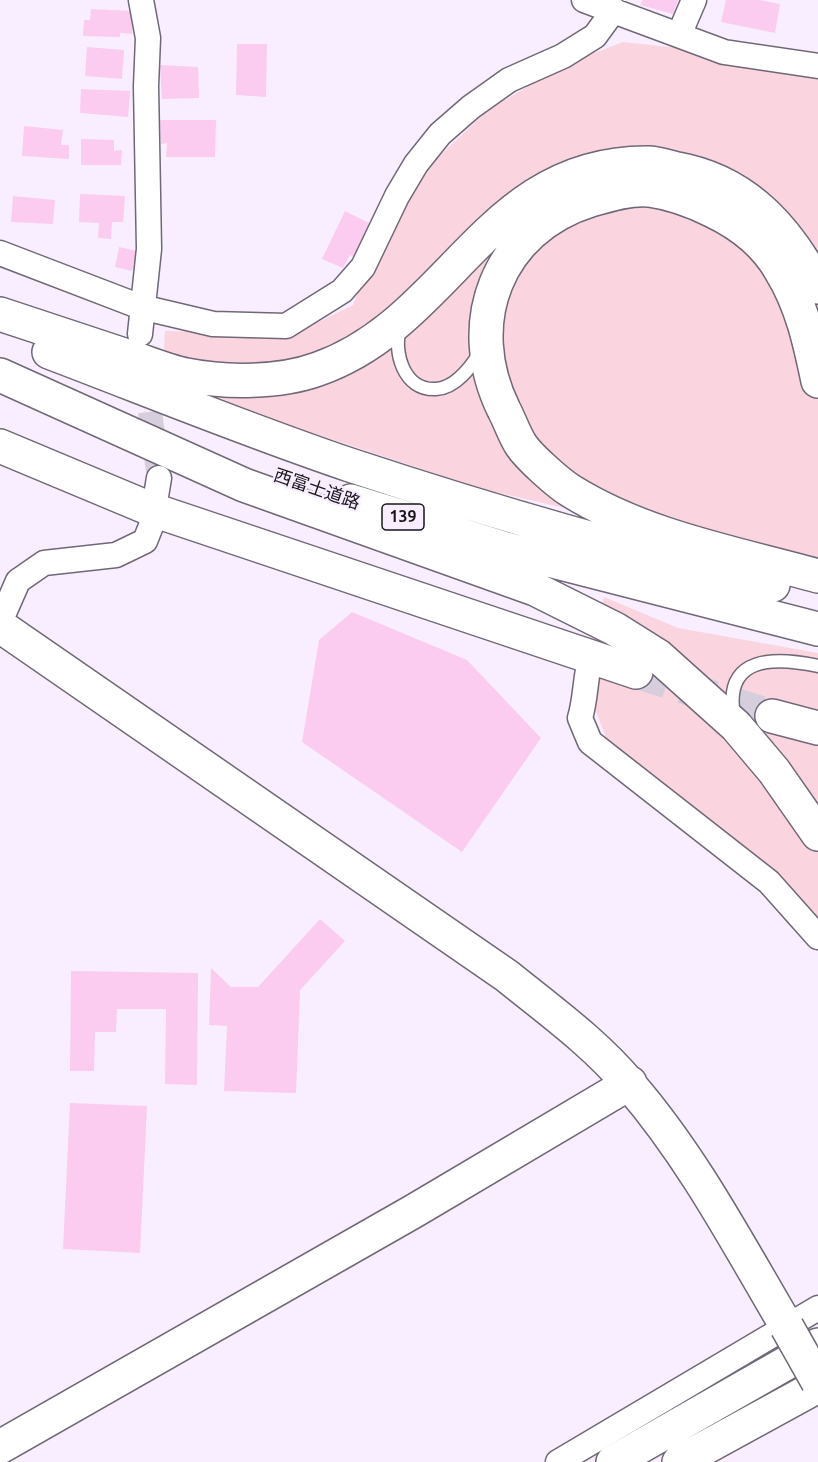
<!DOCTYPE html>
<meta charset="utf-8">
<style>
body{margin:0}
canvas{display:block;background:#f8eeff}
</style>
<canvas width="818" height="1462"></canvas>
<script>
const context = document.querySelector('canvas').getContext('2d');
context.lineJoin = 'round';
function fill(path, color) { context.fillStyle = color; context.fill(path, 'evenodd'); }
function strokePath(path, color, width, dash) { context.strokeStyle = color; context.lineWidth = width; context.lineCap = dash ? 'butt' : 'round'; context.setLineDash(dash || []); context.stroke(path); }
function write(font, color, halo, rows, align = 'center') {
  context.font = font + ' Ubuntu,"Noto Sans JP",sans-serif'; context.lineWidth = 4.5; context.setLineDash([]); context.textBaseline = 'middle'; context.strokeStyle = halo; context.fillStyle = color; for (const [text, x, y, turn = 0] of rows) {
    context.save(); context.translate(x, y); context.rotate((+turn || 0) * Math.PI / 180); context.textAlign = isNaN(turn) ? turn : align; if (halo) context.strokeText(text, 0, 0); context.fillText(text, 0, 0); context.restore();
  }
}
fill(new Path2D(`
 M 623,42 L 698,50 L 818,72 L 818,566 L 482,489 L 162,383 L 165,331 L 294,334 L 353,305 L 397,196 L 488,110 L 566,64 Z
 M 604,597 L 678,628 L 818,653 L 818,944 L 614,759 L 584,679 Z`), '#fad5e0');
fill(new Path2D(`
 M 643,0 L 678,0 L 673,14 L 640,5 Z
 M 726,0 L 759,0 L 780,4 L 775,33 L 721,22 Z
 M 91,9 L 133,11 L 132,34 L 120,33 L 120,37 L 83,36 L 84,20 L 90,20 Z
 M 237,44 L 267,44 L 266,97 L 236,95 Z
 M 87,47 L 124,50 L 122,79 L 85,76 Z
 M 160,65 L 198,67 L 199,98 L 162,99 Z
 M 81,89 L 130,91 L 128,117 L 80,113 Z
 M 160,120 L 216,120 L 215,157 L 166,157 L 167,143 L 161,144 Z
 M 24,126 L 63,130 L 61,145 L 69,145 L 69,159 L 22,156 Z
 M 81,139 L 114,140 L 114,151 L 122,150 L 121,165 L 81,165 Z
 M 80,194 L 125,196 L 123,222 L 112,222 L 111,239 L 98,238 L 99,223 L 79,222 Z
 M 13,196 L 55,200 L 53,224 L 11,222 Z
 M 345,211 L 373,225 L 358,259 L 350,255 L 343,268 L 322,259 Z
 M 119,247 L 137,251 L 132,271 L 115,267 Z
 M 352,612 L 467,660 L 541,738 L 462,852 L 302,742 L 319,640 Z
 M 320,919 L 345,941 L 300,990 L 296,1093 L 224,1091 L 227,1026 L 209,1025 L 211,968 L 231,987 L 258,987 Z
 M 71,971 L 198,973 L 197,1085 L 165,1084 L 166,1009 L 117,1009 L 116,1032 L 95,1032 L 94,1071 L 70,1071 Z
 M 70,1103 L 147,1106 L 140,1253 L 63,1249 Z`), '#fbccef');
strokePath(new Path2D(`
 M 145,376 L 159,478`), '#d7cedd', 24, [24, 12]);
strokePath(new Path2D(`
 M 636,672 L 772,716`), '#d7cedd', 33, [33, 16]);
const lane = new Path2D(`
 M 400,327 C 393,351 403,391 436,389 C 456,388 471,367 481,351
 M 734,716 C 723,655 775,657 818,666`);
const street = new Path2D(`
 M 584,0 L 724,52 L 818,66
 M 679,35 L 694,0
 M 0,253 L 141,307 L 213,324 L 286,326 L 342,291 L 363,267 L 397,196 L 416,164 L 440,134 L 471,107 L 509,80 L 563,56 L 595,36 L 614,10
 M 140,334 L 149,249 L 146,86 L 148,38 L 141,0
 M 0,622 L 18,581 L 44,563 L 116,555 L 145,541 L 151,526 L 159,478
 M 591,656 C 585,677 586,698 580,718 L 590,742 L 769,882 L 818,937
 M 558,1462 L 818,1308`);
const secondary = new Path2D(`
 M 0,446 L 153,510 L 636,672
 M 0,626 L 507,976 C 549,1010 595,1043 630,1085 C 693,1158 738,1244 787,1327
 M 772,716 L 818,728
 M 0,1447 L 414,1211 L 630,1083`);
const highway = new Path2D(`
 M 0,314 C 42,328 85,342 127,356 C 146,362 166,371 186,375 C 226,383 280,383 318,369 C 452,322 487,161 649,163 C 661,164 675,169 687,171 C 750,186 789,232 818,287
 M 49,352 C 149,390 249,431 350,465 C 489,511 630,552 773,585
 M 0,375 L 244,485 L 535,589 L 615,629 L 658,656 L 736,726 L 774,771 L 818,834
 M 818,381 C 810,343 802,305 781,271 C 766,244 740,224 713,211 C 693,201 671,193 649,190 C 631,188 608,195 591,200 C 497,229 461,323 504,410 C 510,421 514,434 521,445 C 529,457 558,483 571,491 C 645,537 735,553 818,576
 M 351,501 L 506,549 L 818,629
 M 613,1462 L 818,1345
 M 679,1462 L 818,1386`);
strokePath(lane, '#706876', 15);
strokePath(street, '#706876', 27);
strokePath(secondary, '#706876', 36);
strokePath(highway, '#706876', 36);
strokePath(lane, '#fff', 12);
strokePath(street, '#fff', 24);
strokePath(secondary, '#fff', 33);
strokePath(highway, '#fff', 33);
const secondaryBridge = new Path2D(`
 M 787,1327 L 818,1382`);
strokePath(secondaryBridge, '#706876', 36, []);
strokePath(secondaryBridge, '#fff', 33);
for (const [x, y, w] of [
 [403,517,42]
]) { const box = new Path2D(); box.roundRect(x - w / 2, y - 13, w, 26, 4.5); context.fillStyle = '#f8eeff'; context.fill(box); strokePath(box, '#19161b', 1.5); }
write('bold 16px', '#19161b', null, [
 ["139",403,517]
]);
write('18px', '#19161b', '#f8eeff', [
 ["西富士道路",317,489,19]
]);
</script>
